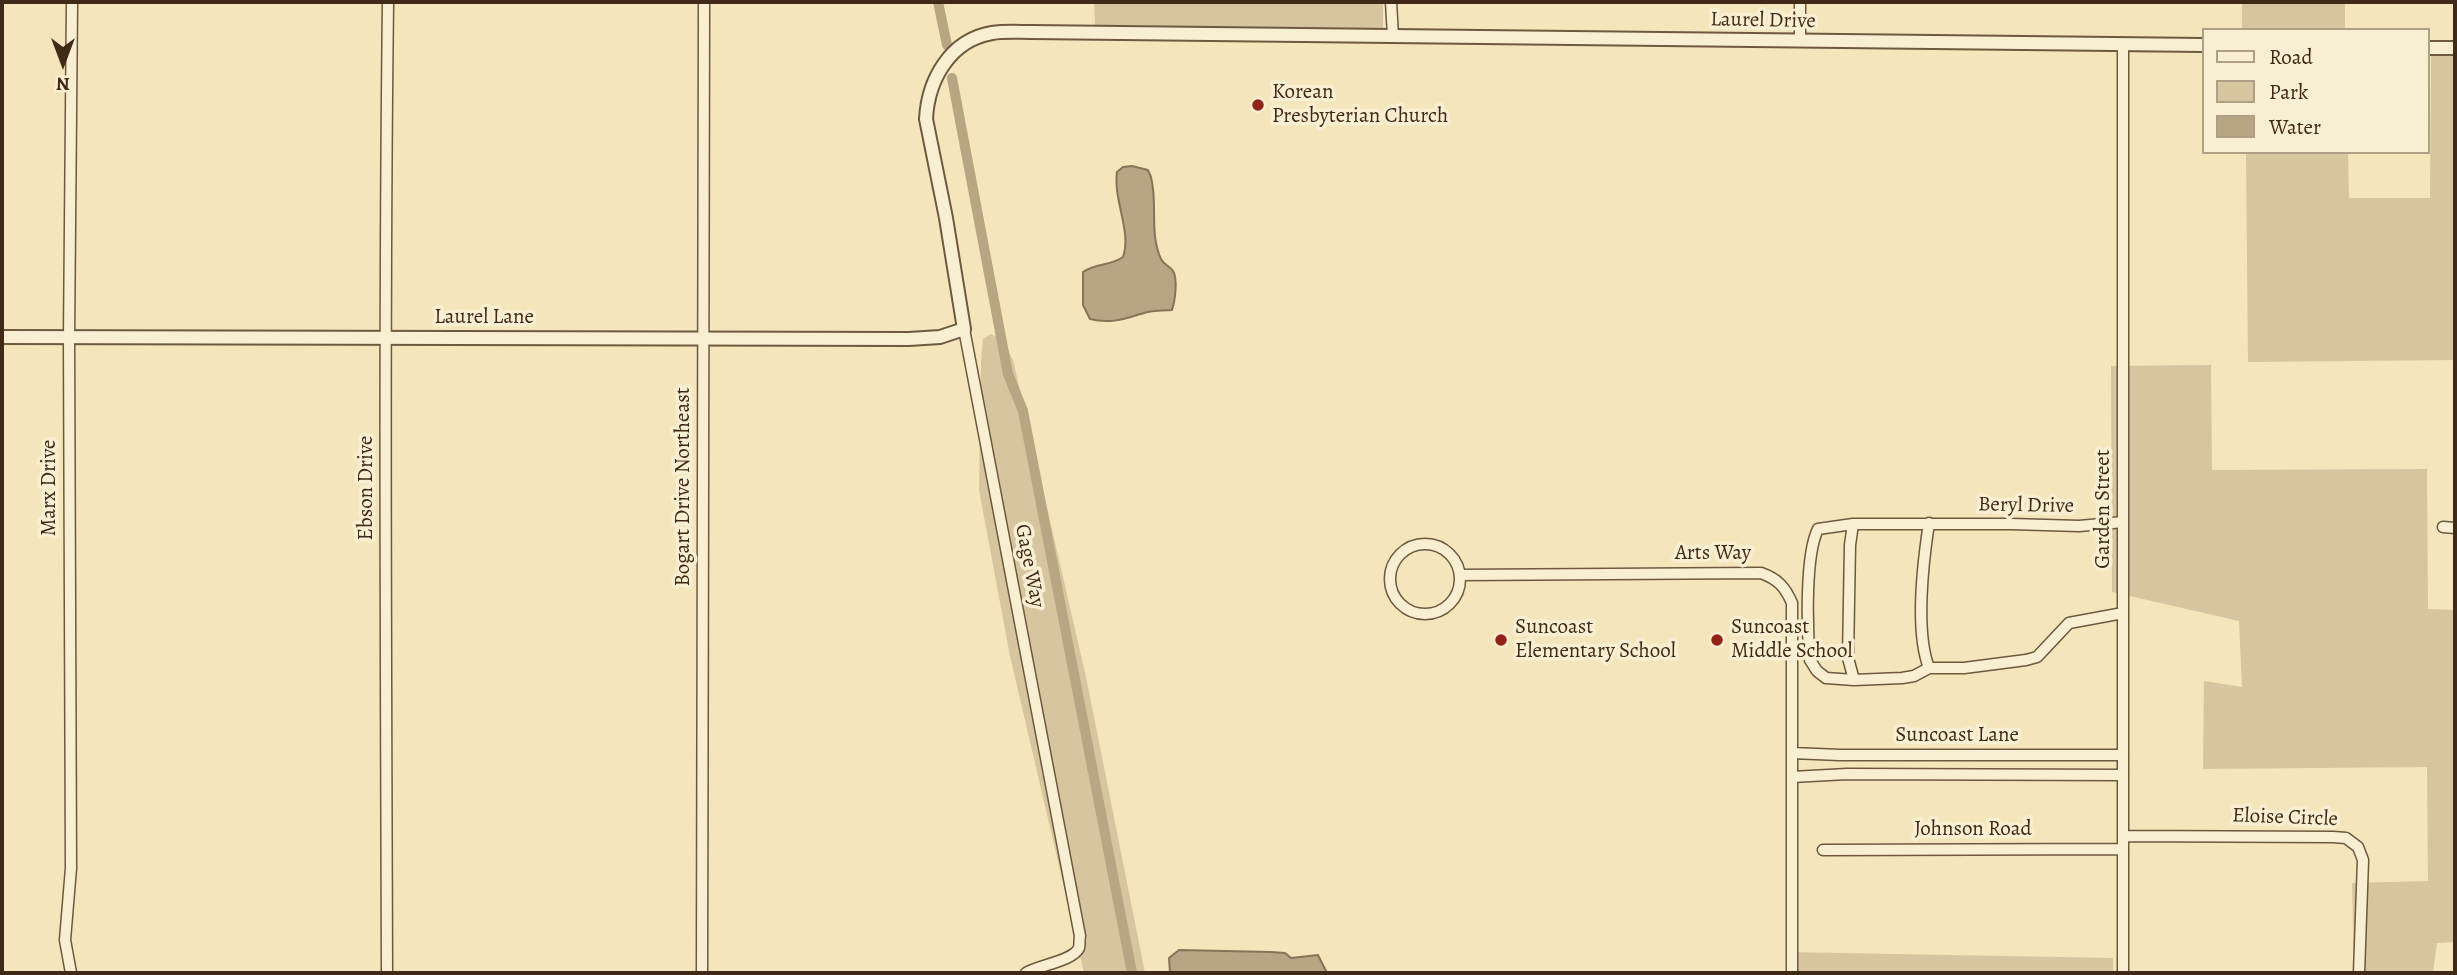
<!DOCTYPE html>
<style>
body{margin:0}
#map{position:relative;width:2457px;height:975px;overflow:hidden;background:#f4e5ba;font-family:Alegreya,serif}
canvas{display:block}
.frame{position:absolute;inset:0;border:4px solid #412917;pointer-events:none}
.legend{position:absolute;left:2202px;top:28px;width:228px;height:126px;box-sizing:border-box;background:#f8eed2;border:2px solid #af9f87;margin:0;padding:9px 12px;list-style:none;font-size:21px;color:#412917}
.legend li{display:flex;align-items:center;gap:14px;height:35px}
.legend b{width:35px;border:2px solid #af9f87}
.north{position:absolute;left:28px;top:28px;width:70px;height:70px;-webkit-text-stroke:5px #f8eed2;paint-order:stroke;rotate:180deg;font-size:19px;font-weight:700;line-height:28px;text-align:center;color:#412917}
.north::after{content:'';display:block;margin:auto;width:24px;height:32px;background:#412917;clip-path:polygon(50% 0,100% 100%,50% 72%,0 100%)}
</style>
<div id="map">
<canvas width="2457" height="975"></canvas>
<div class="frame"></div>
<ul class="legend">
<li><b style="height:9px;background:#f8eed2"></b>Road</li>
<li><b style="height:19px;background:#d6c59e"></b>Park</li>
<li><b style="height:19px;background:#b7a583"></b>Water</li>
</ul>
<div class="north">N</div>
</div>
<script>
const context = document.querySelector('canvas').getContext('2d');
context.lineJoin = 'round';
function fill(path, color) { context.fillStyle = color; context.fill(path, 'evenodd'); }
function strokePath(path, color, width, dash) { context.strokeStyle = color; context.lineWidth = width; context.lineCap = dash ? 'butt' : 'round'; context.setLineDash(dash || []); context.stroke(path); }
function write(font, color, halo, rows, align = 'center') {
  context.font = font + ' Alegreya,serif'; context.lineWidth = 7; context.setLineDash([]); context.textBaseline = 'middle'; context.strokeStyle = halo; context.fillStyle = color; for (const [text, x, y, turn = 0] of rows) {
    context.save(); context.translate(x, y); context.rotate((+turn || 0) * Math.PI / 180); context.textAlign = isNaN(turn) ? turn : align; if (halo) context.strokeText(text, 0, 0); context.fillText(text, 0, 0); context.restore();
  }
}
fill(new Path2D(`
 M 1094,2 L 1383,2 L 1383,30 L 1095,26 Z
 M 2242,2 L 2345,2 L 2345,30 L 2242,30 Z
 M 2431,54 L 2455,54 L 2455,360 L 2248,362 L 2246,152 L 2348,152 L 2349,198 L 2430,198 Z
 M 991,334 L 1003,341 L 1013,360 L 1086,677 L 1145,973 L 1084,973 L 1010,656 L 979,490 L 981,362 L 983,339 Z
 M 2211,365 L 2212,470 L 2427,469 L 2428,609 L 2455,610 L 2455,942 L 2437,943 L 2433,973 L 2354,973 L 2352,883 L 2428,881 L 2427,767 L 2203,769 L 2204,681 L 2242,687 L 2239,621 L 2112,592 L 2111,366 Z
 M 1786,952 L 2113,958 L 2113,973 L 1786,973 Z`), '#d6c59e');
const water = new Path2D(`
 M 1132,166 L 1148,170 L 1151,177 C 1158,204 1149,233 1161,259 C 1164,265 1170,266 1173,271 C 1178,279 1175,301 1172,310 C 1164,311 1156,310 1148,312 C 1128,317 1113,325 1090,319 L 1083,305 L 1083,272 C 1096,263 1111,266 1123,257 C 1132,232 1113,200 1117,172 L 1123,167 Z
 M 1179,950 L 1271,952 L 1285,953 L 1291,958 L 1318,955 L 1327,973 L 1170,973 L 1169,958 Z`);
fill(water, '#b7a583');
strokePath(water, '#887358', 2);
strokePath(new Path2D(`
 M 938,2 L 947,45
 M 952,78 L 1008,374 L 1023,411 L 1132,973`), '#b7a583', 10);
const minor = new Path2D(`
 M 1391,2 L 1393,36
 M 1800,41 L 1800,2
 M 2123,44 L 2123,973
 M 964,329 L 1080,936 C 1079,940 1080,944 1079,948 C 1073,961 1039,965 1026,973
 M 2123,522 L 2079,526 L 2011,524 L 1853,524 L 1818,529 C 1805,555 1807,629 1810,660 L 1817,671 L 1826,678 L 1854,680 L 1902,678 L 1914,676 L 1929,668 L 1964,668 L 2026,660 L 2037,657 L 2069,623 L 2123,613
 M 1929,523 C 1923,562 1915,632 1929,668
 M 1853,524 L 1850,545 L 1848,658 L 1854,680
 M 2443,527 L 2455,528
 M1390 579a35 35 0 1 1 70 0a35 35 0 1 1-70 0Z
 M 1460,575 L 1761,573 C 1778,579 1785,587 1792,603 L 1792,973
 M 1792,753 L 1840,755 L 2123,755
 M 1792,777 L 1847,774 L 2123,775
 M 2123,836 L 2333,837 L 2346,838 L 2358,847 L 2363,860 L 2359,973
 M 1823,850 L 2123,849
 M 71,973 L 65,940 L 71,868 L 69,337 L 72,2
 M 387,973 C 386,649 384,326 388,2
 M 702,973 L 704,2`);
const tertiary = new Path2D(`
 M 2427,48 L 2455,48
 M 2,337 L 909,339 L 940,337 L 964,329 L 946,218 L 926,119 C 928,80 950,40 992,33 C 1004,31 1018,32 1031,32 L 2203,45`);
strokePath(minor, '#6e5840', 13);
strokePath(tertiary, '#6e5840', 16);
strokePath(minor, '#f8eed2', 10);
strokePath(tertiary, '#f8eed2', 12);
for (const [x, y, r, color] of [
 [1258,105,7,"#8f2418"],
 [1501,640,7,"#8f2418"],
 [1717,640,7,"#8f2418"]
]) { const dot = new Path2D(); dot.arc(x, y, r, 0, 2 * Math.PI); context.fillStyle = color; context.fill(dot); strokePath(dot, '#f8eed2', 2.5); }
write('21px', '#412917', '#f8eed2', [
 ["Laurel Drive",1763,21,1],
 ["Laurel Lane",484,318],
 ["Bogart Drive Northeast",684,487,-90],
 ["Marx Drive",50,488,-90],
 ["Ebson Drive",367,488,-90],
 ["Beryl Drive",2026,506,1],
 ["Garden Street",2104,509,-90],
 ["Arts Way",1713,554],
 ["Gage Way",1029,566,79],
 ["Suncoast Lane",1957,736],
 ["Eloise Circle",2285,818,2],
 ["Johnson Road",1973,830]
]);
write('21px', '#412917', '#f8eed2', [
 ["Korean",1272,93],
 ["Presbyterian Church",1272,117],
 ["Suncoast",1515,628],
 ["Elementary School",1515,652],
 ["Suncoast",1731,628],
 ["Middle School",1731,652]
], 'left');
</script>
